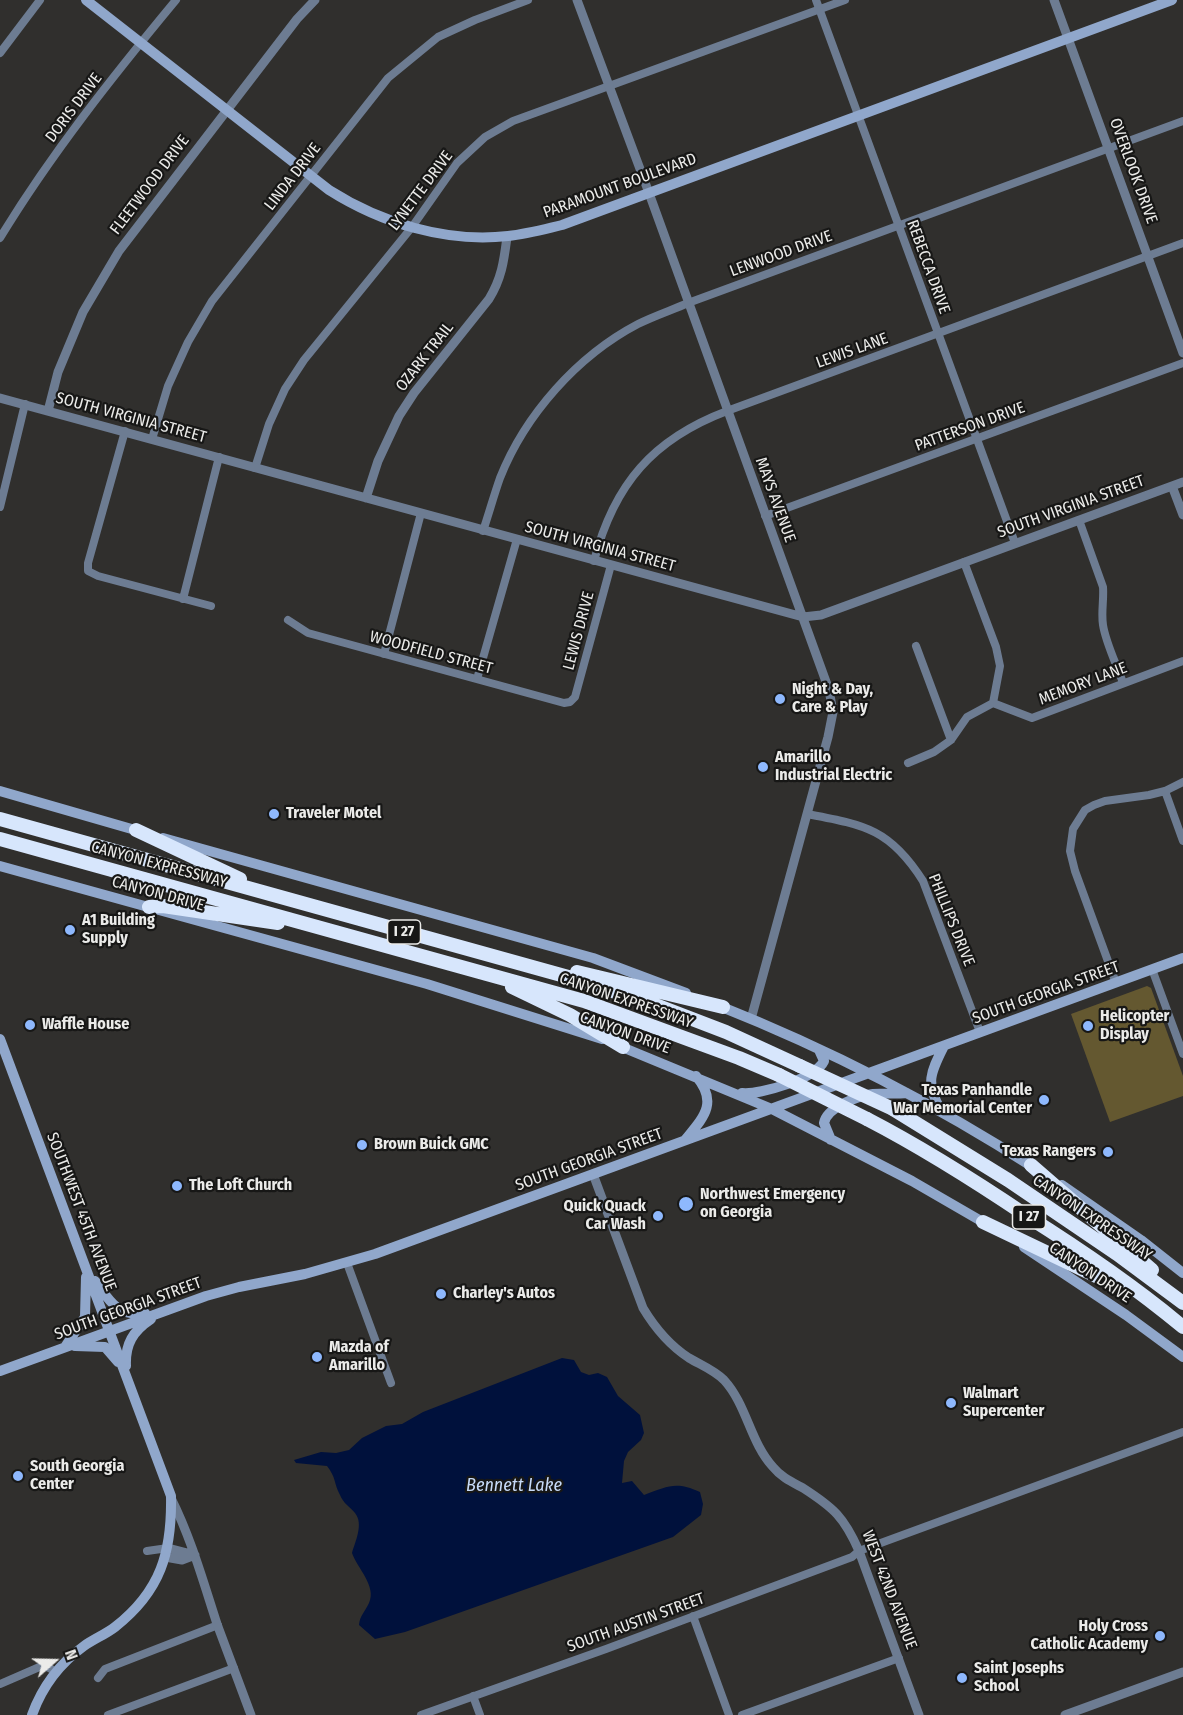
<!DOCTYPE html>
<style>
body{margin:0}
#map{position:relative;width:1183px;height:1715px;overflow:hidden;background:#302f2d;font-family:"Fira Sans Condensed",sans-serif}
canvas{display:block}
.north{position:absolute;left:24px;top:1631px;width:60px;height:60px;-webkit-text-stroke:4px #171716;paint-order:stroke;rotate:70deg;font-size:16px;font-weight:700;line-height:24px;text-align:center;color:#ebebe9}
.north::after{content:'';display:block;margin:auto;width:21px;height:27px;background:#ebebe9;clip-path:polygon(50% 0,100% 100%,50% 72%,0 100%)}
</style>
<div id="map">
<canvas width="1183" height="1715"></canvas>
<div class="north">N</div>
</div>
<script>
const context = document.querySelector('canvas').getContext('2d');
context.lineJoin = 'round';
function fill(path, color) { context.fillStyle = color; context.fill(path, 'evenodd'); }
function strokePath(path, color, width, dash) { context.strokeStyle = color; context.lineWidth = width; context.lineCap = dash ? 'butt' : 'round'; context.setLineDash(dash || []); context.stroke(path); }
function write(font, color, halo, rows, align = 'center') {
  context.font = font + ' "Fira Sans Condensed",sans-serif'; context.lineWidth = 4.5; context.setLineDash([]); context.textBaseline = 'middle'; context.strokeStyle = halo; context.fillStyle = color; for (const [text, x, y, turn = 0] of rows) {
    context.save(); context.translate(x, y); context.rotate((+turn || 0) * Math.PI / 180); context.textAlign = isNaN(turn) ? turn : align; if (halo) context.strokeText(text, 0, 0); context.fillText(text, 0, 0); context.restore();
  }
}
fill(new Path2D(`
 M 1147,986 L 1151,988 L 1183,1076 L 1183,1096 L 1110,1122 L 1071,1014 Z`), '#645830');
fill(new Path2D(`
 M 562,1358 L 574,1360 L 581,1372 L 589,1375 L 598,1373 L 607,1377 L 618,1396 L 640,1415 L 644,1433 L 641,1440 L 628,1452 L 624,1461 L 622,1483 L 632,1481 L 644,1495 C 668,1486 676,1481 700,1492 L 703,1504 L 701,1515 L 673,1537 L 405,1632 L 375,1639 L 359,1625 C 360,1615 365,1612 369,1603 C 377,1586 357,1568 352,1553 C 355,1542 364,1524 355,1513 C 350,1507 343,1503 340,1495 C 334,1484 336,1477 327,1466 L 296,1463 L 294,1460 L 321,1452 L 336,1453 L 349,1450 L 362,1438 L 386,1426 L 402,1424 L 423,1412 Z`), '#00113c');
strokePath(new Path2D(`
 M 816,0 L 1015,543
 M 0,53 L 40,0
 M 0,238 C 51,154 113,76 176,0
 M 125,431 L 88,563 L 88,571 L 98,576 L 211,606
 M 152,439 L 168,386 L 188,342 L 212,301 L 388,78 L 438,37 L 475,20 L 528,0
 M 255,468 L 269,424 L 285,389 L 304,360 L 412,227 L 457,163 L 485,137 L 513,121 L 845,0
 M 0,507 L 25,404
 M 765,516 L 1183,363
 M 1079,520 L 1103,587 C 1104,600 1101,612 1103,625 C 1106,644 1117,665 1123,683
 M 483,531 C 489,513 494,495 500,478 C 525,415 577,356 638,324 C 654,316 672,310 688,303 L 1183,121
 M 594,561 C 614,484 653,439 727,411 L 1183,243
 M 964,562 L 996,647 L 1000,666 L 993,703 L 1032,718 L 1183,661
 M 183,599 L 219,457
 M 288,620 L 308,633 L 564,703 L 570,702 L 575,697 L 611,565
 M 916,646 L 951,740
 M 384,654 L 421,513
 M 477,679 L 517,539
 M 908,763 L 934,752 L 951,740 L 967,717 L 993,703
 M 1165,791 L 1183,841
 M 807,814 C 865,825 890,829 923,881 L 980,1032
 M 1152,969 L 1183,1054
 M 1116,983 L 1075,871 L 1070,851 L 1073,829 L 1085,810 L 1094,805 L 1105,801 L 1149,795 L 1165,791 L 1183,782
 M 347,1263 L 391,1383
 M 147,1551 L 168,1548
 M 693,1616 L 729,1715
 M 98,1678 L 105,1669 L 218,1625
 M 0,1684 L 44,1665 L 56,1672
 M 473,1696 L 480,1715
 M 108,1715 L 234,1668
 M 421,1715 L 606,1649 L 852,1557 L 859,1551 L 1183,1432
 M 742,1715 L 899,1658`), '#6d7c92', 8);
strokePath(new Path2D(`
 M 577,0 L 649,193 L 829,690 L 833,712 L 828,737 L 751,1019
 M 1054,0 L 1183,353
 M 0,398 L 803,617 L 821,615 L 1183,482
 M 48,411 L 58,372 L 83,312 L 119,251 L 297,19 L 315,0
 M 1172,486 L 1183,515
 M 366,498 L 378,461 L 399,416 L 414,393 L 489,299 C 502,278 504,260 507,237
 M 593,1174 L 643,1308 C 655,1328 669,1345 689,1358 C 701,1365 714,1370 724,1380 C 747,1405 750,1442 773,1467 C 781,1477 792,1482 803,1488 C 834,1508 844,1517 859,1551 L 919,1715
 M 171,1498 C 191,1538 203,1581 217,1624 C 228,1654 240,1685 251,1715
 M 168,1548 L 195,1555
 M 165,1557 L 182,1560 L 195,1555
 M 1065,1715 L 1183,1672`), '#6d7c92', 9);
strokePath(new Path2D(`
 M 86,0 L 329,190 C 381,223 446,243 508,236 C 527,234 545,229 562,225 L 1172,0
 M 0,791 L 142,832
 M 163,838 L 593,958 L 686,993
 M 0,866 L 427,984 L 602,1039
 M 717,1005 C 828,1049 935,1104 1036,1169
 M 0,1039 L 171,1496 C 172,1552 161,1591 115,1627 C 106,1634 94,1639 84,1646 C 59,1664 42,1687 32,1715
 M 617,1045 L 772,1109 L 912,1181 L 988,1225
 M 742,1093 C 761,1095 816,1078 824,1061 L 819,1050
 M 940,1109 C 925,1082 931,1072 944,1046
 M 685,1140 C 703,1118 719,1103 696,1076
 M 831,1140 L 824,1123 C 827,1107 858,1096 873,1094 C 884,1093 896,1094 907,1093
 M 1062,1185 L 1141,1240 L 1183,1273
 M 1024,1247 L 1126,1315 L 1183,1357
 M 95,1281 C 110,1301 117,1317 145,1313
 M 75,1346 L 105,1347 L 118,1362
 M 65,1347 L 85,1317 L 86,1277
 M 126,1366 C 125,1344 133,1331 151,1319
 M 0,1371 L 206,1296 L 239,1287 L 305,1274 L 375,1254 L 1183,958`), '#90a7cb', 10);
strokePath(new Path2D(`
 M 0,819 L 572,978 L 653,1004 L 726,1032 L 800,1066
 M 136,830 L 240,879
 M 0,839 L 584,1001 L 739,1058 L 779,1075
 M 149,907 L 163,906 L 278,923
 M 577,972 L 723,1007
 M 512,987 L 570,1015 L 623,1047
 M 893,1109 L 1008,1180 L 1117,1254 L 1183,1303
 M 867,1119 C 923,1148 975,1181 1027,1216 C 1081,1250 1134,1286 1183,1327
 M 1031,1165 L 1152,1270
 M 983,1222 L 1119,1287`), '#d7e6fc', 14);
strokePath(new Path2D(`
 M 800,1066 L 893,1109
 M 779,1075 L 867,1119`), '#d7e6fc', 14);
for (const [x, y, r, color] of [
 [780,699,6,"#8eb8fd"],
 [763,767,6,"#8eb8fd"],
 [274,814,6,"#8eb8fd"],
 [70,930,6,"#8eb8fd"],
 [30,1025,6,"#8eb8fd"],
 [1088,1026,6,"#8eb8fd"],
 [1044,1100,6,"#8eb8fd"],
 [362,1145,6,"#8eb8fd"],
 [1108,1152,6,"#8eb8fd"],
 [177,1186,6,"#8eb8fd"],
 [686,1204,8,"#8eb8fd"],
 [658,1216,6,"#8eb8fd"],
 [441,1294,6,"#8eb8fd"],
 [317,1357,6,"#8eb8fd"],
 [951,1403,6,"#8eb8fd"],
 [18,1476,6,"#8eb8fd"],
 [1160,1636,6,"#8eb8fd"],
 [962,1678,6,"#8eb8fd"]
]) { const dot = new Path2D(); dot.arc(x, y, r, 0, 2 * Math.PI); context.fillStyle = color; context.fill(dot); strokePath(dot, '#171716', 2); }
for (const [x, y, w] of [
 [404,932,33],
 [1029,1217,33]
]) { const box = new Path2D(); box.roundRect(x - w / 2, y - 12, w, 24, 4.5); context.fillStyle = '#171716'; context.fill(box); strokePath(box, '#ebebe9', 1.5); }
write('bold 15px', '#ebebe9', null, [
 ["I 27",404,932],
 ["I 27",1029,1217]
]);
write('16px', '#ebebe9', '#171716', [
 ["DORIS DRIVE",74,108,-53],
 ["OVERLOOK DRIVE",1133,171,70],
 ["LINDA DRIVE",293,177,-52],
 ["FLEETWOOD DRIVE",150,185,-53],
 ["PARAMOUNT BOULEVARD",620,186,-20],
 ["LYNETTE DRIVE",421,191,-53],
 ["LENWOOD DRIVE",781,254,-20],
 ["REBECCA DRIVE",928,267,70],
 ["LEWIS LANE",852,351,-20],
 ["OZARK TRAIL",425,357,-52],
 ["SOUTH VIRGINIA STREET",131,418,15],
 ["PATTERSON DRIVE",970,427,-20],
 ["MAYS AVENUE",775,500,70],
 ["SOUTH VIRGINIA STREET",1071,507,-20],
 ["SOUTH VIRGINIA STREET",600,547,15],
 ["LEWIS DRIVE",579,631,-75],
 ["WOODFIELD STREET",431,653,15],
 ["MEMORY LANE",1083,684,-21],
 ["CANYON EXPRESSWAY",159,865,15],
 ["CANYON DRIVE",158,894,15],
 ["PHILLIPS DRIVE",951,920,68],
 ["SOUTH GEORGIA STREET",1046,993,-20],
 ["CANYON EXPRESSWAY",626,1001,19],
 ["CANYON DRIVE",625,1033,20],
 ["SOUTH GEORGIA STREET",589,1160,-20],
 ["SOUTHWEST 45TH AVENUE",81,1212,69],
 ["CANYON EXPRESSWAY",1092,1218,34],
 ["CANYON DRIVE",1090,1273,34],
 ["SOUTH GEORGIA STREET",128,1309,-20],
 ["WEST 42ND AVENUE",889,1590,69],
 ["SOUTH AUSTIN STREET",636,1623,-20]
]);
write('bold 16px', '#ebebe9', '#171716', [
 ["Night & Day,",792,690],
 ["Care & Play",792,708],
 ["Amarillo",775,758],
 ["Industrial Electric",775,776],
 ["Traveler Motel",286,814],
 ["A1 Building",82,921],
 ["Supply",82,939],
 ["Helicopter",1100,1017],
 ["Display",1100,1035],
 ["Waffle House",42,1025],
 ["Texas Panhandle",1032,1091,"right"],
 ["War Memorial Center",1032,1109,"right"],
 ["Brown Buick GMC",374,1145],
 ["Texas Rangers",1096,1152,"right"],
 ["The Loft Church",189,1186],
 ["Northwest Emergency",700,1195],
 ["on Georgia",700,1213],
 ["Quick Quack",646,1207,"right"],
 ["Car Wash",646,1225,"right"],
 ["Charley's Autos",453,1294],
 ["Mazda of",329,1348],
 ["Amarillo",329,1366],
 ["Walmart",963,1394],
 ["Supercenter",963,1412],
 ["South Georgia",30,1467],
 ["Center",30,1485],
 ["Holy Cross",1148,1627,"right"],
 ["Catholic Academy",1148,1645,"right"],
 ["Saint Josephs",974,1669],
 ["School",974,1687]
], 'left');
write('italic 18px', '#c7daf8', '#171716', [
 ["Bennett Lake",514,1486]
]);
</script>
